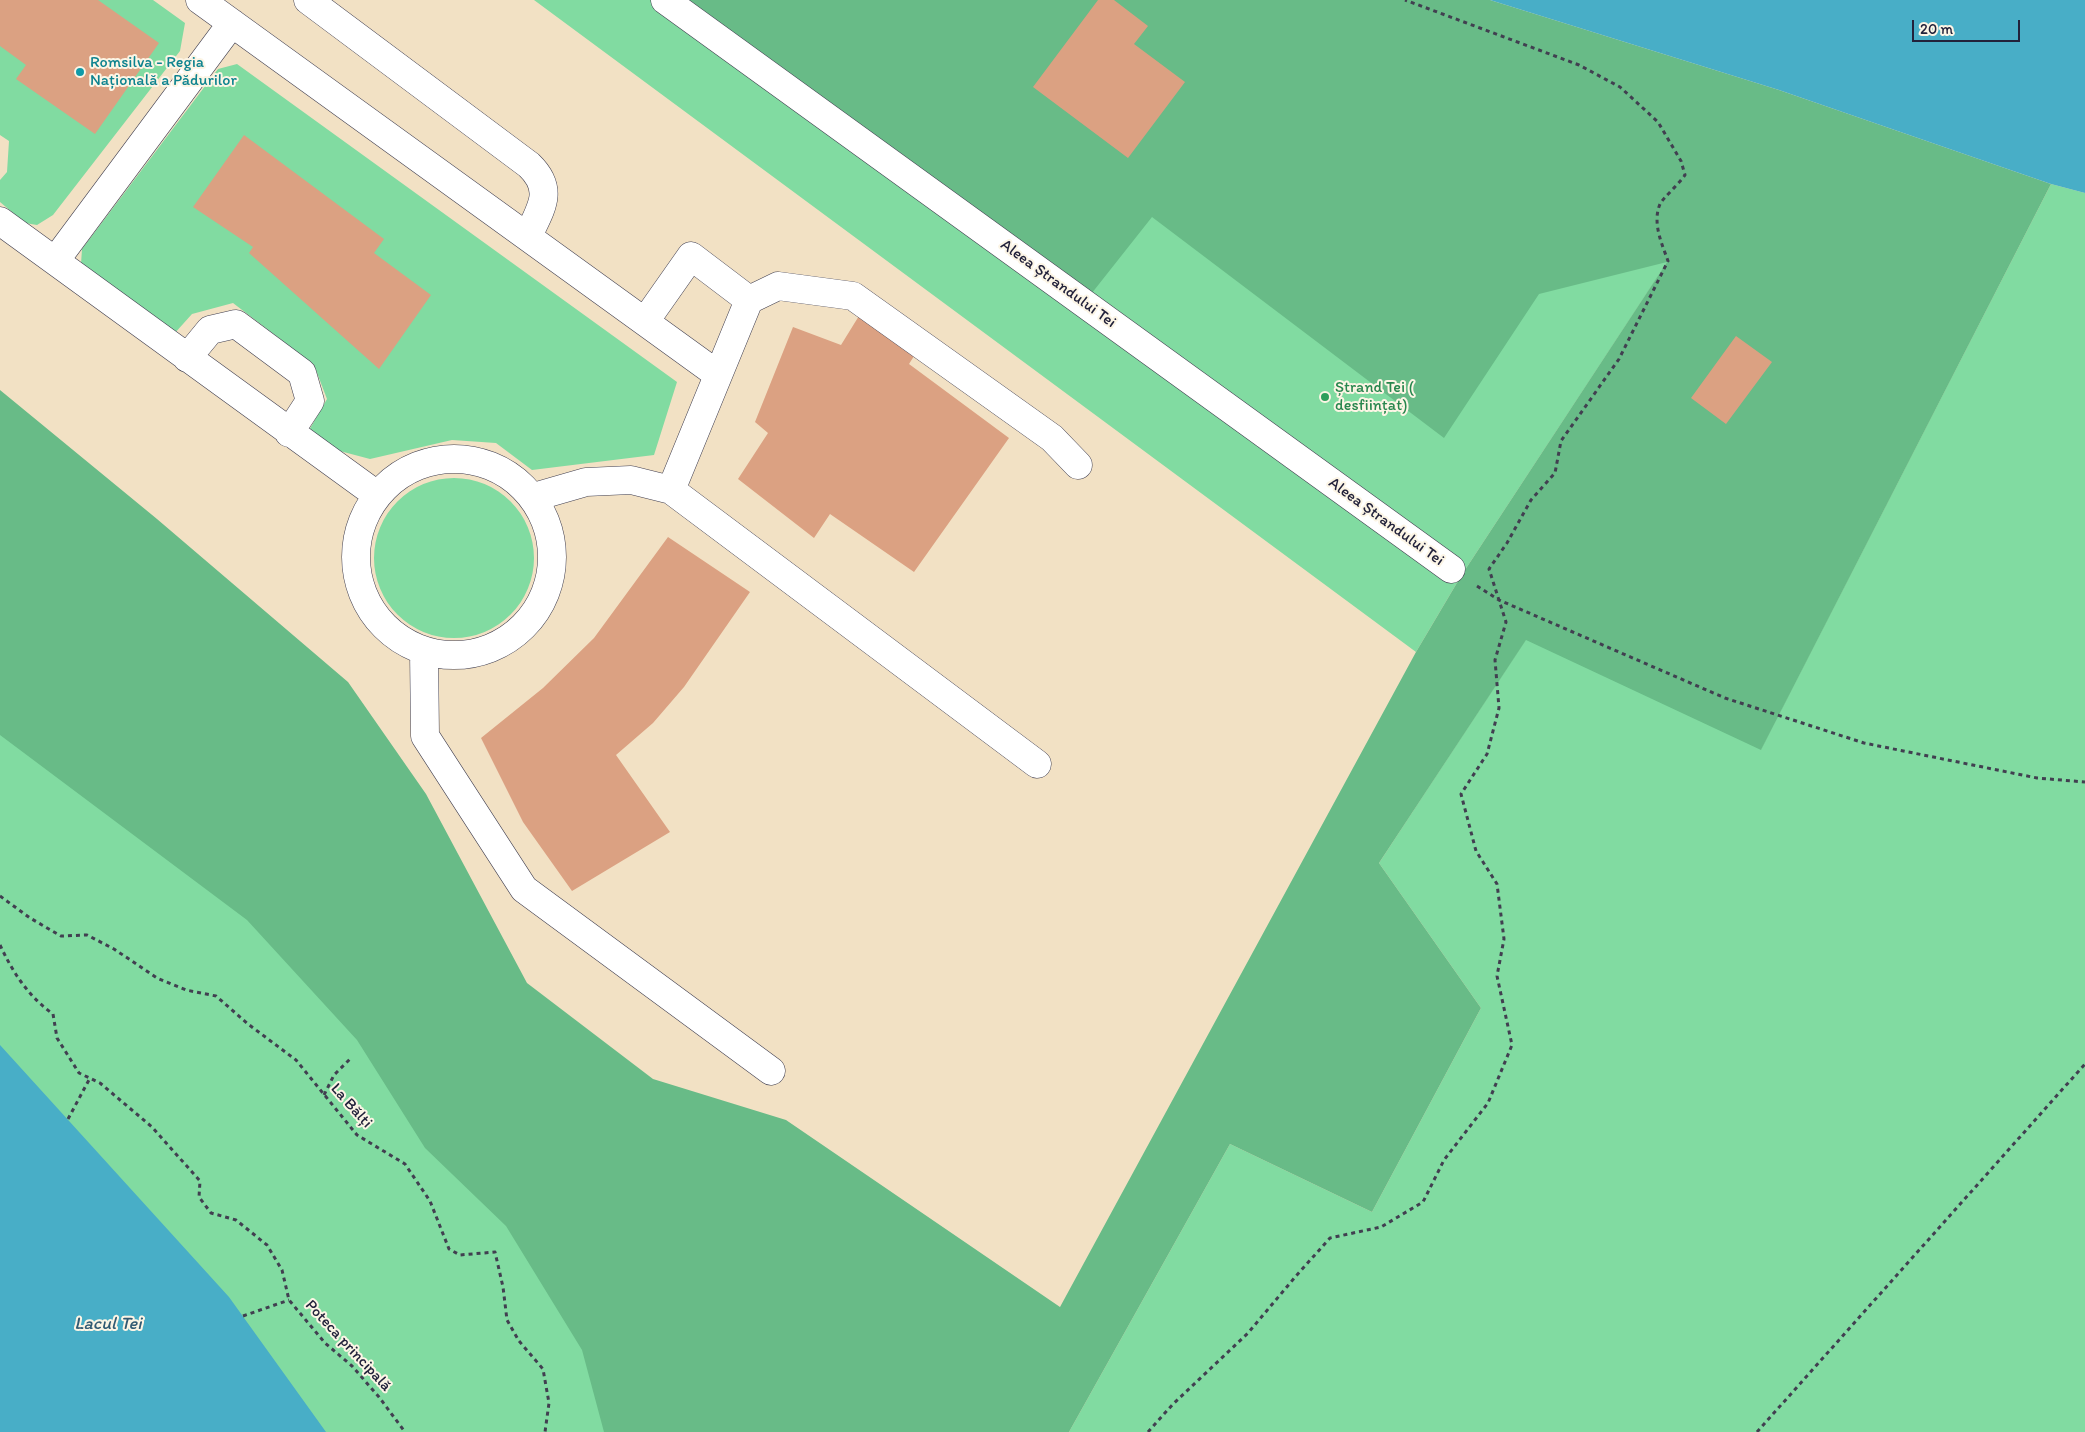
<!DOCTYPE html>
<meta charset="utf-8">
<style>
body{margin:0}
#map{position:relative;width:2085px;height:1432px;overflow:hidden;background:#f2e1c4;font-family:Itim,sans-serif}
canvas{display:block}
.scale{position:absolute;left:1912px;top:20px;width:108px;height:22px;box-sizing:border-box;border:2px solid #22223b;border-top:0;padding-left:6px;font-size:15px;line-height:18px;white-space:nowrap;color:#22223b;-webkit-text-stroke:4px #fcf5e5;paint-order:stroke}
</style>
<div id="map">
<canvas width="2085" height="1432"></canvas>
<div class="scale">20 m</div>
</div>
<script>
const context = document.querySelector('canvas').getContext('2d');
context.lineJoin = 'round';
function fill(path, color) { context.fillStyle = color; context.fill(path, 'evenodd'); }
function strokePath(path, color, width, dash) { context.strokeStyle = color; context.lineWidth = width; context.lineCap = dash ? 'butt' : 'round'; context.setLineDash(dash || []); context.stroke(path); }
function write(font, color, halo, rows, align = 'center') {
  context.font = font + ' Itim,sans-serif'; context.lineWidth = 4; context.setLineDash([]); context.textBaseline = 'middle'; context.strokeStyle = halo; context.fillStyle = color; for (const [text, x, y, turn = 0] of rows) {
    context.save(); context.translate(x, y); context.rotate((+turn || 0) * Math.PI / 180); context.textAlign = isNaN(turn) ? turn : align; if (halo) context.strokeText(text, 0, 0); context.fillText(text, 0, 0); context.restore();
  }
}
fill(new Path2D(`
 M 0,0 L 153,0 L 185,23 L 180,51 L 53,215 L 37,225 L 25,223 L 0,202 L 0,180 L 7,172 L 9,141 L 0,135 Z
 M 534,0 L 1490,0 L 1668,261 L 1461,576 L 1416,652 Z
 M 237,64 L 677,382 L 654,455 L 532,470 L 496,443 L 452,440 L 370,459 L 336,450 L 308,432 L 327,399 L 314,365 L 233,303 L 192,314 L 174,334 L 81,264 L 82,249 L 218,69 Z
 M 2051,184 L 2085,193 L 2085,1432 L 1069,1432 L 1230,1144 L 1372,1212 L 1481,1008 L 1379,863 L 1526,639 L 1761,749 Z
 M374 558a80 80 0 1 1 160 0a80 80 0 1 1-160 0Z
 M 0,590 L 732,1432 L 0,1432 Z`), '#81dba1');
fill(new Path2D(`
 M 665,0 L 1490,0 L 1779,90 L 2051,184 L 1761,750 L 1526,640 L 1379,863 L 1481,1008 L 1372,1212 L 1230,1144 L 1069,1432 L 604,1432 L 582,1350 L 506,1226 L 425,1148 L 357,1040 L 247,920 L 0,735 L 0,390 L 157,519 L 348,682 L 426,794 L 527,983 L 653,1079 L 786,1120 L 1060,1307 L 1416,652 L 1461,576 L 1667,262 L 1539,294 L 1444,438 L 1152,217 L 1084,303 Z`), '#68bb87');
fill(new Path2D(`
 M 1490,0 L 2085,0 L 2085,193 L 2051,184 L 1779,90 Z
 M 0,1045 L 229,1297 L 326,1432 L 0,1432 Z`), '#48aec7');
fill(new Path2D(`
 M 0,0 L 98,0 L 159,43 L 95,134 L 16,79 L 26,65 L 0,46 Z
 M 1098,0 L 1114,0 L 1148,26 L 1134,44 L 1185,82 L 1128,158 L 1033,87 Z
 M 244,135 L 384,239 L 374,253 L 431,295 L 379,369 L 249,253 L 253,247 L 193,207 Z
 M 862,311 L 916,353 L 909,364 L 1009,438 L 914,572 L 830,514 L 814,538 L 738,479 L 768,433 L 755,422 L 793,327 L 841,345 Z
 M 1736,336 L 1772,362 L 1726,424 L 1691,398 Z
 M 668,537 L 750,592 L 684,687 L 653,723 L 616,755 L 670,832 L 572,891 L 523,822 L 481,738 L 543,688 L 594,638 Z`), '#dba182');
const minor = new Path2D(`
 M 200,0 L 717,374
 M 308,0 L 529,165 C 555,190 541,208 528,236
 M 665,0 L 1451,569
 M 0,221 L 377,495
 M 55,261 L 232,23
 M 646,320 L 691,256 L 749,300
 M 187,358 L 210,330 L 236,324 L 302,373 L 310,401 L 289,433
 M356 557a98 98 0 1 1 196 0a98 98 0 1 1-196 0Z
 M 671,490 L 749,300 L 778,286 L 853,296 L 1052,438 L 1078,465
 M 534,497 L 586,482 L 631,480 L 671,490 L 1037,764
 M 424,651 L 425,736 L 524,889 L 771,1071`);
strokePath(minor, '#413f50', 29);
strokePath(new Path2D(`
 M 1477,586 L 1499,600 L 1725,698 L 1864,743 L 2037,778 L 2085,782
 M 0,896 L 30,918 L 61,936 L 87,935 L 114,949 L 157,978 L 186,990 L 216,996 L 248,1024 L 296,1060 L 357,1135 L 405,1164 L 430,1201 L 449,1249 L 460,1255 L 495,1252 L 503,1287 L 507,1320 L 519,1341 L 543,1369 L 549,1403 L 545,1432
 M 0,945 C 13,973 29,997 53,1014 L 57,1038 L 79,1073 L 100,1083 L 152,1127 L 200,1181 L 199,1197 L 211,1213 L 236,1220 L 267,1245 L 282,1270 L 289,1300 L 325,1343 L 352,1366 L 379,1397 L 405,1432
 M 324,1095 L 334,1075 L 352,1057
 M 68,1119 L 90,1078
 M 243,1316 L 289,1300
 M 1148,1432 L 1173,1404 L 1248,1333 L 1296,1276 L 1330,1238 L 1381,1227 L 1423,1202 L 1444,1160 L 1488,1103 L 1512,1045 L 1497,976 L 1504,939 L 1497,884 L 1476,851 L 1461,794 L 1487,754 L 1499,708 L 1495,660 L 1506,622 L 1489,569 L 1507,543 L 1531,500 L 1555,473 L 1561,441 L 1619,359 L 1668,261 C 1662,244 1652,223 1660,204 C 1663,198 1679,184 1685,175 L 1681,161 L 1658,122 L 1620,87 L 1579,65 L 1405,0
 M 1757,1432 L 2085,1064`), '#413f50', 3, [4, 4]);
strokePath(minor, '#fff', 28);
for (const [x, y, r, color] of [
 [80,72,5,"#0f9aa8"],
 [1325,397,5,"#2e9e5b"]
]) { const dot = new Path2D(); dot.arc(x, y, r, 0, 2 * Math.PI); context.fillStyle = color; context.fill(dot); strokePath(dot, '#fcf5e5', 2); }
write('16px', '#0d838f', '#fcf5e5', [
 ["Romsilva - Regia",90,63],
 ["Națională a Pădurilor",90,81]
], 'left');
write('16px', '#22223b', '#fcf5e5', [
 ["Aleea Ștrandului Tei",1058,284,36],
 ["Aleea Ștrandului Tei",1386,522,36],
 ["La Bălți",351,1106,48],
 ["Poteca principală",348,1346,47]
]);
write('16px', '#27864d', '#fcf5e5', [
 ["Ștrand Tei (",1335,388],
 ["desființat)",1335,406]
], 'left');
write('italic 18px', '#315a73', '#fcf5e5', [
 ["Lacul Tei",108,1324]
]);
</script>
